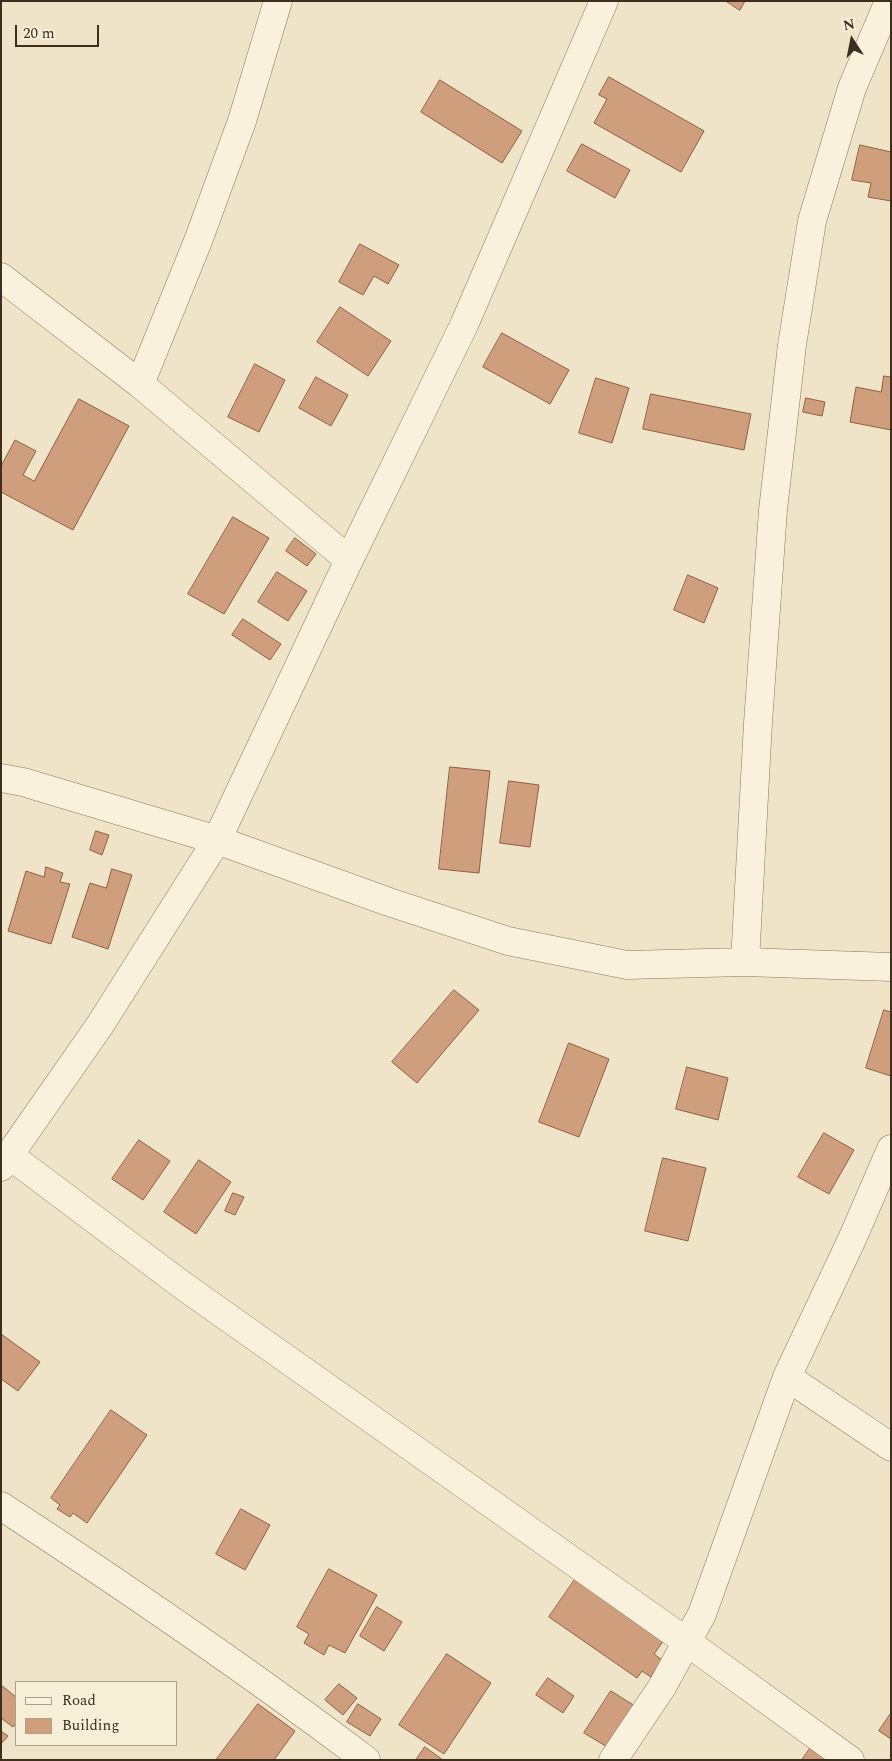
<!DOCTYPE html>
<style>
body{margin:0}
#map{position:relative;width:892px;height:1761px;overflow:hidden;background:#f0e4c8;font-family:Spectral,serif}
canvas{display:block}
.frame{position:absolute;inset:0;border:2px solid #3d2e20;pointer-events:none}
.legend{position:absolute;left:15px;top:1681px;width:162px;height:65px;box-sizing:border-box;background:#f7eed8;border:1px solid #ada18e;margin:0;padding:6px 9px;list-style:none;font-size:15px;color:#3d2e20}
.legend li{display:flex;align-items:center;gap:10px;height:25px}
.legend b{width:25px;border:1px solid #ada18e}
.north{position:absolute;left:827px;top:15px;width:50px;height:50px;-webkit-text-stroke:4px #f7eed8;paint-order:stroke;rotate:349deg;font-size:14px;font-weight:700;line-height:20px;text-align:center;color:#3d2e20}
.north::after{content:'';display:block;margin:auto;width:18px;height:22px;background:#3d2e20;clip-path:polygon(50% 0,100% 100%,50% 72%,0 100%)}
.scale{position:absolute;left:15px;top:25px;width:84px;height:22px;box-sizing:border-box;border:2px solid #3d2e20;border-top:0;padding-left:6px;font-size:15px;line-height:18px;white-space:nowrap;color:#3d2e20;-webkit-text-stroke:4px #f7eed8;paint-order:stroke}
</style>
<div id="map">
<canvas width="892" height="1761"></canvas>
<div class="frame"></div>
<ul class="legend">
<li><b style="height:6px;background:#faf1dc"></b>Road</li>
<li><b style="height:14px;background:#cf9f7d"></b>Building</li>
</ul>
<div class="north">N</div>
<div class="scale">20 m</div>
</div>
<script>
const context = document.querySelector('canvas').getContext('2d');
context.lineJoin = 'round';
function fill(path, color) { context.fillStyle = color; context.fill(path, 'evenodd'); }
function strokePath(path, color, width, dash) { context.strokeStyle = color; context.lineWidth = width; context.lineCap = dash ? 'butt' : 'round'; context.setLineDash(dash || []); context.stroke(path); }
const building = new Path2D(`
 M 726,1 L 745,1 L 740,10 Z
 M 609,77 L 704,131 L 681,172 L 594,123 L 607,99 L 599,95 Z
 M 440,80 L 522,131 L 502,163 L 421,112 Z
 M 582,144 L 630,170 L 615,198 L 567,171 Z
 M 860,145 L 891,152 L 891,201 L 868,197 L 871,183 L 852,180 Z
 M 360,244 L 399,265 L 388,284 L 374,276 L 363,295 L 339,282 Z
 M 340,307 L 391,341 L 368,376 L 317,342 Z
 M 502,333 L 569,370 L 550,404 L 483,367 Z
 M 255,364 L 285,380 L 259,432 L 228,417 Z
 M 884,376 L 891,377 L 891,430 L 850,422 L 856,387 L 881,392 Z
 M 316,377 L 348,395 L 331,426 L 299,408 Z
 M 596,378 L 629,388 L 612,443 L 579,433 Z
 M 651,394 L 751,414 L 744,450 L 643,429 Z
 M 806,398 L 825,402 L 822,416 L 803,412 Z
 M 79,399 L 129,426 L 73,530 L 1,492 L 1,466 L 15,440 L 36,451 L 23,475 L 34,481 Z
 M 233,517 L 269,538 L 224,614 L 188,594 Z
 M 295,538 L 316,554 L 307,566 L 286,551 Z
 M 277,572 L 307,591 L 288,621 L 258,602 Z
 M 688,575 L 718,588 L 704,623 L 674,610 Z
 M 243,619 L 281,644 L 270,660 L 232,635 Z
 M 450,767 L 490,771 L 479,873 L 439,869 Z
 M 509,781 L 539,785 L 530,847 L 500,843 Z
 M 96,831 L 109,835 L 102,855 L 90,850 Z
 M 46,867 L 63,873 L 60,882 L 70,884 L 51,944 L 8,931 L 26,871 L 44,877 Z
 M 112,869 L 132,875 L 108,949 L 72,937 L 90,883 L 106,888 Z
 M 454,990 L 479,1010 L 417,1083 L 392,1062 Z
 M 884,1010 L 891,1012 L 891,1076 L 866,1068 Z
 M 569,1043 L 609,1059 L 579,1137 L 539,1122 Z
 M 687,1067 L 728,1078 L 718,1120 L 676,1109 Z
 M 824,1133 L 854,1150 L 829,1194 L 798,1177 Z
 M 139,1140 L 170,1161 L 143,1200 L 112,1179 Z
 M 663,1158 L 706,1168 L 688,1241 L 645,1231 Z
 M 199,1160 L 231,1182 L 196,1234 L 164,1212 Z
 M 233,1193 L 244,1197 L 235,1215 L 225,1211 Z
 M 1,1334 L 40,1362 L 18,1391 L 1,1379 Z
 M 111,1410 L 147,1435 L 87,1523 L 73,1513 L 70,1517 L 57,1509 L 60,1505 L 51,1498 Z
 M 241,1509 L 270,1525 L 245,1570 L 216,1554 Z
 M 329,1569 L 377,1595 L 345,1653 L 329,1645 L 324,1655 L 304,1643 L 309,1634 L 297,1627 Z
 M 576,1578 L 664,1640 L 654,1654 L 662,1660 L 651,1677 L 642,1671 L 637,1678 L 549,1617 Z
 M 377,1607 L 402,1622 L 384,1651 L 360,1636 Z
 M 447,1654 L 491,1683 L 444,1754 L 399,1725 Z
 M 548,1678 L 574,1696 L 563,1713 L 536,1695 Z
 M 339,1684 L 357,1698 L 343,1715 L 325,1700 Z
 M 1,1685 L 16,1697 L 16,1723 L 13,1727 L 1,1718 Z
 M 611,1691 L 635,1706 L 609,1748 L 584,1733 Z
 M 258,1704 L 295,1731 L 274,1760 L 216,1760 Z
 M 358,1704 L 381,1719 L 370,1736 L 347,1722 Z
 M 891,1713 L 891,1739 L 879,1731 Z
 M 1,1731 L 8,1736 L 1,1744 Z
 M 425,1747 L 443,1760 L 416,1760 Z
 M 811,1747 L 830,1760 L 802,1760 Z`);
fill(building, '#cf9f7d');
strokePath(building, '#8d5f41', 1);
const minor = new Path2D(`
 M 1,277 L 140,384 L 349,560
 M 140,384 L 198,241 L 242,121 L 278,1
 M 1,778 L 23,782 L 217,840 L 389,902 L 508,941 L 627,965 L 745,962 L 891,967
 M 745,962 L 758,723 L 773,510 L 792,345 L 812,221 L 852,88 L 889,1
 M 9,1155 L 182,1285 L 687,1642 L 850,1760
 M 1,1167 L 100,1025 L 217,840 L 349,560 L 464,325 L 604,1
 M 787,1377 L 891,1447
 M 1,1506 C 125,1587 248,1671 366,1760
 M 613,1760 L 662,1687 L 702,1614 L 787,1377 L 853,1237 L 891,1149`);
strokePath(minor, '#8d765c', 29);
strokePath(minor, '#faf1dc', 28);
</script>
